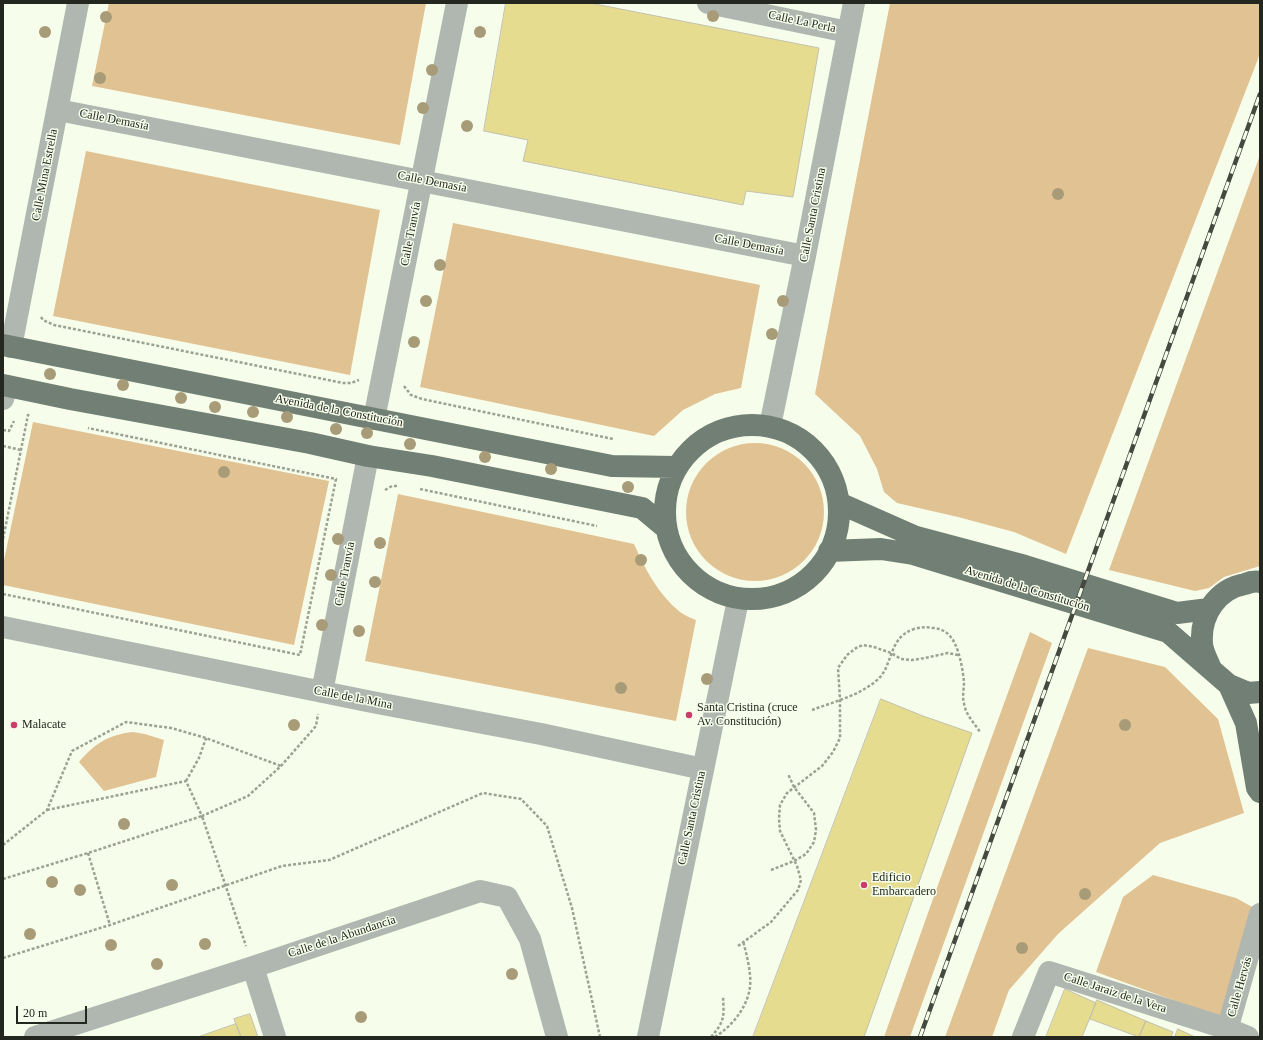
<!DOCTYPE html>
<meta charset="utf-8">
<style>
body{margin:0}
#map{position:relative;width:1263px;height:1040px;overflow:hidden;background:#f6feeb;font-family:"Times New Roman",serif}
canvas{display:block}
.frame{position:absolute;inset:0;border:4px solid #242720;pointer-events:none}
.scale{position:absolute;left:16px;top:1006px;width:71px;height:18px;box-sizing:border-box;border:2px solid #242720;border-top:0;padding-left:5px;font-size:12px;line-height:14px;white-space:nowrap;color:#242720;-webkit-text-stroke:3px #f6feeb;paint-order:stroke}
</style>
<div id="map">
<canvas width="1263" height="1040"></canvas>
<div class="frame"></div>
<div class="scale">20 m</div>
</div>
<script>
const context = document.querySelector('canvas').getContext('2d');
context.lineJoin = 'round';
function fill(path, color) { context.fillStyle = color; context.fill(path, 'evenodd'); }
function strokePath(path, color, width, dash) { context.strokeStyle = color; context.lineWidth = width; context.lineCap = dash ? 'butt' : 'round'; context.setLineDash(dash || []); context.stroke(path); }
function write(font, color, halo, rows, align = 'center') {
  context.font = font + ' "Times New Roman",serif'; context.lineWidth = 3; context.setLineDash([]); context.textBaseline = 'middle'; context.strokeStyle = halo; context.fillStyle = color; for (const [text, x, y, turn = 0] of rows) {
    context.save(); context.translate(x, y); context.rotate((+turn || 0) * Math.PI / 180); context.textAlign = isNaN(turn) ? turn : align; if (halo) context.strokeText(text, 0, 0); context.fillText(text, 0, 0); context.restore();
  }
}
fill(new Path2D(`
 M 109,3 L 426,3 L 400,145 L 92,86 Z
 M 890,3 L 1260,3 L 1260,52 L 1258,59 L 1066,554 L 1014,532 L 958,517 L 897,503 L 884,492 L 877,469 L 860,436 L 815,394 Z
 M 86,151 L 380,210 L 350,375 L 53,316 Z
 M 1260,155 L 1260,566 L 1224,577 L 1209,588 L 1195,591 L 1109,570 Z
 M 453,223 L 760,285 L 741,388 L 715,394 L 683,410 L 654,436 L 420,387 Z
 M 33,422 L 329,481 L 294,645 L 3,585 L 3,565 Z
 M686 512a69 69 0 1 1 138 0a69 69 0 1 1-138 0Z
 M 398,494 L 634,544 C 645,569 658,594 680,612 C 684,615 691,618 696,620 L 676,721 L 365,661 Z
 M 1030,632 L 1052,643 L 910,1037 L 884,1037 L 934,896 Z
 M 1088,648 L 1165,667 L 1218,719 L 1244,813 L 1160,843 L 1058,934 L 1009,990 L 992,1037 L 945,1037 Z
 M 133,732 L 145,734 L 164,740 L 156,777 L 104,791 L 79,762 C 95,743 108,735 133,732 Z
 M 1153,875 L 1236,898 L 1256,909 L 1222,1018 L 1096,972 L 1123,897 Z`), '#e1c293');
const building = new Path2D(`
 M 506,3 L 590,3 L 819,48 L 793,197 L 746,191 L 743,205 L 523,161 L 528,140 L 484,131 Z
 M 881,699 L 923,716 L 972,733 L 864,1037 L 753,1037 Z
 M 1065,989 L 1096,1003 L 1082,1037 L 1046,1037 Z
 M 1097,1000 L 1146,1021 L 1139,1037 L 1090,1019 Z
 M 250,1014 L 258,1037 L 241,1037 L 234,1019 Z
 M 1146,1021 L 1173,1032 L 1171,1037 L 1139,1037 Z
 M 236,1024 L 241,1037 L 198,1037 Z
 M 1178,1029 L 1195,1037 L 1175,1037 Z`);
fill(building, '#e5dc90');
strokePath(building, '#c2c0ad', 1);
strokePath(new Path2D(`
 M 41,317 L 43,320 L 54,325 L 343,383 L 351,383 L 359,380
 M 404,386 L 411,395 L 422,399 L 613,439
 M 3,430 L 9,431 L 14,421
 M 3,446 L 21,450
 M 420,489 L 597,526
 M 385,490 L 392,486 L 399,486
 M 3,539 L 28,415 L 30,416
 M 3,594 L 300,655 L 336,479 L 88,428
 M 812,710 C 833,702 858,696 876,681 C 894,667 887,638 914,629 C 921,627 927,627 934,628 C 944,629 951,635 955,644 C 960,654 963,671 964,682 C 964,689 962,697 964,703 C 965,714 975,724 980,732
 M 186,781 L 199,758 L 206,738
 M 47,810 L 186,781 L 202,816 L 248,796 L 281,766 L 316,726 L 318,714
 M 3,845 L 47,810 L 72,751 L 126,722 L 171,728 L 206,738 L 281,766
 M 88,853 L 110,925
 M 771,870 L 794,861 L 806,854 L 814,842 L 816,830 L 814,813 L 794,787 L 788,774
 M 3,879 L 88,853 L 202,816 L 246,946
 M 738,946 L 771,922 L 798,890 L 801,880 L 797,866 L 780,831 L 779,819 L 780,805 L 787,793 L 822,766 L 833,752 L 840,738 L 840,699 L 838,668 L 847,655 L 856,648 L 863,645 L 874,647 L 891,653 L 901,659 L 912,660 L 925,658 L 948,653 L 958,655
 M 3,958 L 110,925 L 282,866 L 329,860 L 483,793 L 521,799 L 547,826 L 572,908 L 600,1037
 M 711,1037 C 725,1021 724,1017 723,996
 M 715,1037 C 735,1024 753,1001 750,975 C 749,964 746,952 743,941`), '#9ba193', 2.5, [3, 2]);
strokePath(new Path2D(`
 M 708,3 L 848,32
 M 58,110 L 805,256
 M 11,347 L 78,3
 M 3,399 L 7,386
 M 374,419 L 457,3
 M 770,426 L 805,256 L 854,3
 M 3,627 L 372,702 L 541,734 L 703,769
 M 322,692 L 368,456
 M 253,967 L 275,1037
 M 35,1037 L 253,967 L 480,891 L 507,897 L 530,939 L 557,1037
 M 648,1037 L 738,600
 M 1023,1037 L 1049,972 L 1228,1029 L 1248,1037
 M 1225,1037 L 1260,914`), '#b0b7b1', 22);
strokePath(new Path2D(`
 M 3,345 L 612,466 L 676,467
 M 3,385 L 70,399 L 310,443 L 368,456 L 432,466 L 642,508 L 666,528
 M665 512a87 87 0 1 1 174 0a87 87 0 1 1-174 0Z
 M 839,503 L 916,537 L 1025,566 L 1177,613 L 1209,609
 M 829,551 L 881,549 L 913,554 L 1168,632 L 1229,685 L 1248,693 L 1260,692
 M 1211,669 C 1208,661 1202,651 1202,643 C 1200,615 1217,589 1245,584 C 1250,582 1255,581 1260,582
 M 1229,685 L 1246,723 L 1257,788 L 1260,792`), '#717f74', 22);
const rail = new Path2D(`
 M 920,1037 L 1260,94`);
strokePath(rail, '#454940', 4.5);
strokePath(rail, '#f6feeb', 3, [9]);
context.fillStyle = '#a89c78';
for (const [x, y] of [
 [713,16],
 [106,17],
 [45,32],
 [480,32],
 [432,70],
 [100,78],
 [423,108],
 [467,126],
 [1058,194],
 [440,265],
 [426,301],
 [783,301],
 [772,334],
 [414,342],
 [50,374],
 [123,385],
 [181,398],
 [215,407],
 [253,412],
 [287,417],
 [336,429],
 [367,433],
 [410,444],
 [485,457],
 [551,469],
 [224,472],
 [628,487],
 [338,539],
 [380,543],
 [641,560],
 [331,575],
 [375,582],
 [322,625],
 [359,631],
 [707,679],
 [621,688],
 [294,725],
 [1125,725],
 [124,824],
 [52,882],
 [172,885],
 [80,890],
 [1085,894],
 [30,934],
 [205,944],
 [111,945],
 [1022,948],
 [157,964],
 [512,974],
 [361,1017]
]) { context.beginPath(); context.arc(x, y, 6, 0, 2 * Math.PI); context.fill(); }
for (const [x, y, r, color] of [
 [689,715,4,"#ca3d6a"],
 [14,725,4,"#ca3d6a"],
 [864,885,4,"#ca3d6a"]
]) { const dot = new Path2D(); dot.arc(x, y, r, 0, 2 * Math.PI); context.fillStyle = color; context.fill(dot); strokePath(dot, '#f6feeb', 1.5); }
write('12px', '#242720', '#f6feeb', [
 ["Calle La Perla",802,22,12],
 ["Calle Demasía",114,120,11],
 ["Calle Mina Estrella",45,175,-79],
 ["Calle Demasía",432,182,11],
 ["Calle Santa Cristina",813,215,-79],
 ["Calle Tranvía",411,234,-79],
 ["Calle Demasía",749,245,11],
 ["Avenida de la Constitución",339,411,11],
 ["Calle Tranvía",345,574,-79],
 ["Avenida de la Constitución",1027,589,17],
 ["Calle de la Mina",353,698,11],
 ["Calle Santa Cristina",692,818,-78],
 ["Calle de la Abundancia",342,937,-18],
 ["Calle Hervás",1240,987,-74],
 ["Calle Jaraiz de la Vera",1115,993,18]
]);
write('12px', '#242720', '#f6feeb', [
 ["Santa Cristina (cruce",697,708],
 ["Av. Constitución)",697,722],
 ["Malacate",22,725],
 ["Edificio",872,878],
 ["Embarcadero",872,892]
], 'left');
</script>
